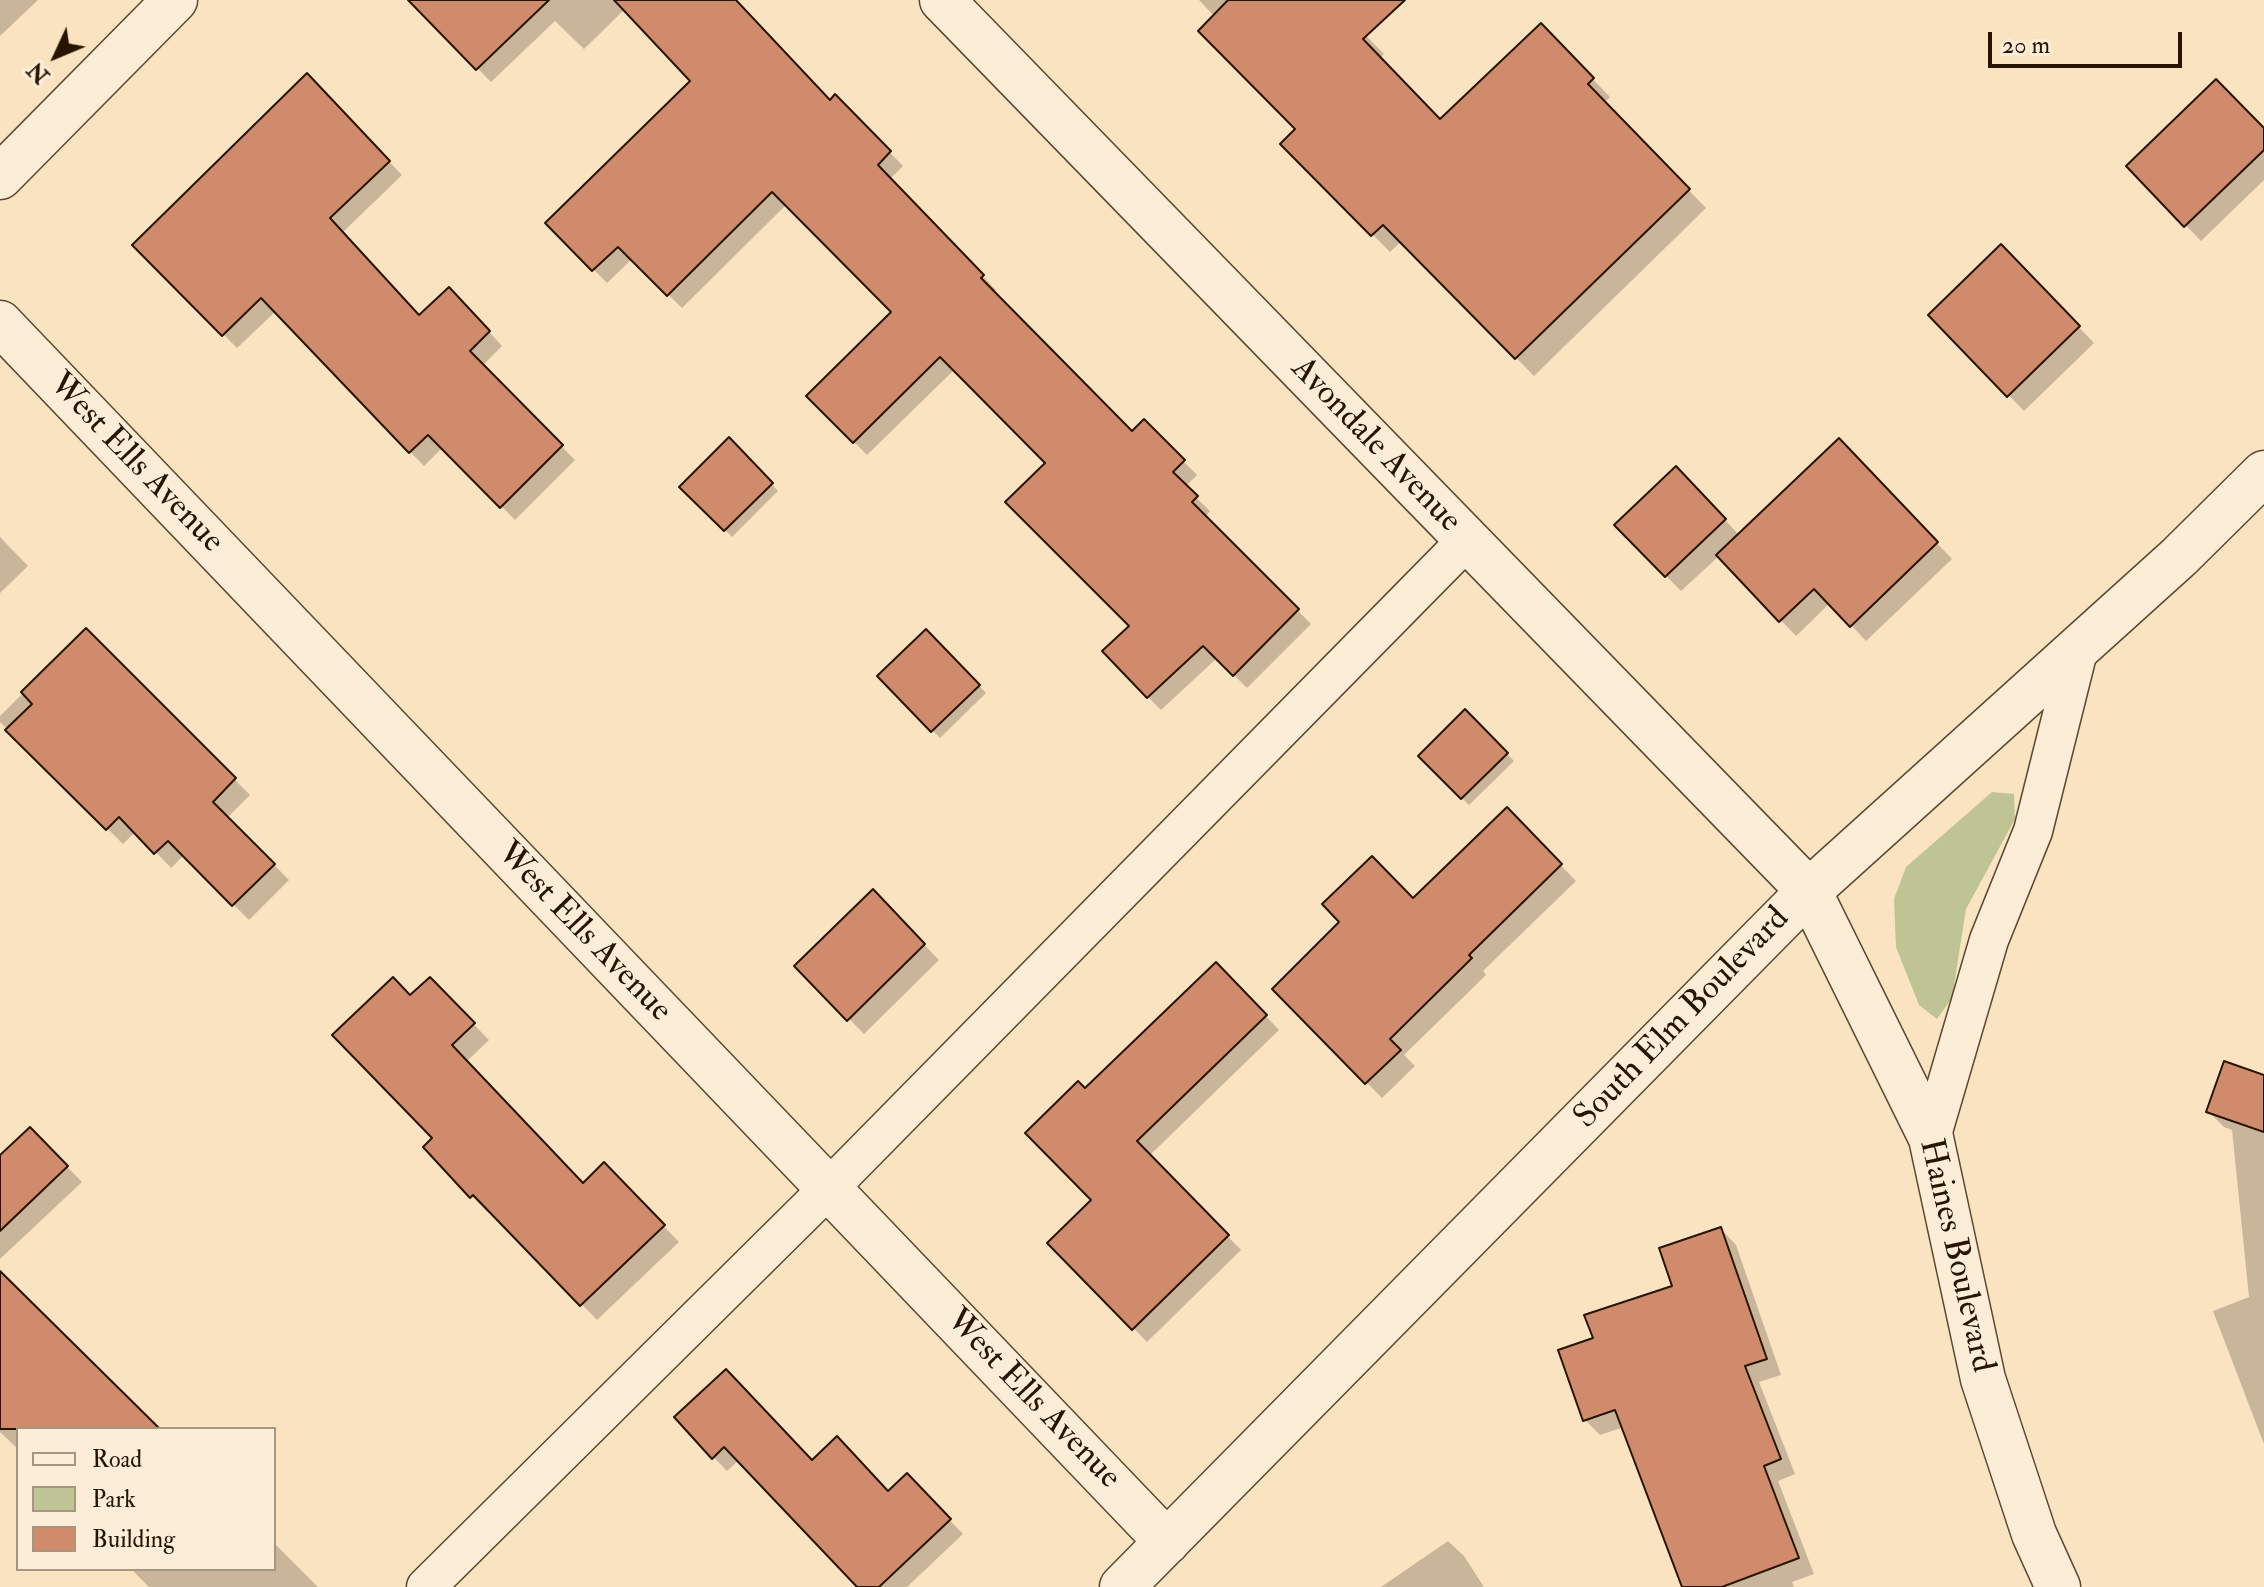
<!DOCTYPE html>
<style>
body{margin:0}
#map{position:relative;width:2264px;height:1587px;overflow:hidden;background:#fae3c1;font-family:"IM FELL Double Pica",serif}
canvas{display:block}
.legend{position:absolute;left:16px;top:1427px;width:260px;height:144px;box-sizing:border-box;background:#fcedd7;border:2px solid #a79681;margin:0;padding:10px 14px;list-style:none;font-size:24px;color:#271401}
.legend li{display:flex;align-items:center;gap:16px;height:40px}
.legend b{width:40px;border:2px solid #a79681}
.north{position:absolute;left:16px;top:16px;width:80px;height:80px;-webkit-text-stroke:6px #fcedd7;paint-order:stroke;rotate:226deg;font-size:22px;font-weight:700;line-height:32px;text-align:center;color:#271401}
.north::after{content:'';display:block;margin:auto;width:28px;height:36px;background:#271401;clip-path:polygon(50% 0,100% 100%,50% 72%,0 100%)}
.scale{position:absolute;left:1988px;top:32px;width:194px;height:36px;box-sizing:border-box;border:4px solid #271401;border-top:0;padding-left:10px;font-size:24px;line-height:28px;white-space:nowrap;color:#271401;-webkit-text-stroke:6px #fcedd7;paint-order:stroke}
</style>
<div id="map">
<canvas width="2264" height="1587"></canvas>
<ul class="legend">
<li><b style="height:10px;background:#fcedd7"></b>Road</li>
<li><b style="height:22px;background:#bec493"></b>Park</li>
<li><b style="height:22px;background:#d08b6d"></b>Building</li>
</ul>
<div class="north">N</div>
<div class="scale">20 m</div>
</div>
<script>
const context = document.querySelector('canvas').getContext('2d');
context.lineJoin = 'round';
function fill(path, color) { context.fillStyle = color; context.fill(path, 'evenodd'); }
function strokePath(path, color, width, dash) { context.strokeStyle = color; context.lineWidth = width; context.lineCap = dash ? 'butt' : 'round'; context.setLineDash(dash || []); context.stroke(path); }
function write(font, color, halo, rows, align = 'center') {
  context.font = font + ' "IM FELL Double Pica",serif'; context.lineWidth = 6; context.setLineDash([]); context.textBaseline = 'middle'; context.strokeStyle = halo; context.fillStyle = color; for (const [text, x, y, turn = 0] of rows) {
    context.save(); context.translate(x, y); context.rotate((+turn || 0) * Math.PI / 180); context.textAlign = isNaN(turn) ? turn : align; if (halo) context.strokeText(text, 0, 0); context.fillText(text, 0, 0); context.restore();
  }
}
fill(new Path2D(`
 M 1992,792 L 2014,794 L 2015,819 L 1966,909 L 1952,998 L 1937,1019 L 1919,1005 L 1896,947 L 1894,899 L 1906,867 Z`), '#bec493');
fill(new Path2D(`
 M 0,0 L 38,0 L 0,36 Z
 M 411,0 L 734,0 L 830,102 L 835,97 L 903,166 L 890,179 L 996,290 L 993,292 L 1133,433 L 1144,422 L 1197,475 L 1185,487 L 1210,511 L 1205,517 L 1311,624 L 1247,688 L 1217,658 L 1161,710 L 1148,697 L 1132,626 L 1048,463 L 955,369 L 867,455 L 809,396 L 894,312 L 787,204 L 682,308 L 632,259 L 607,283 L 548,223 L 693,81 L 625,9 L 584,49 L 555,21 L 491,82 Z
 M 1199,0 L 1331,0 L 1384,54 L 1379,59 L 1440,122 L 1541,26 L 1610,97 L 1604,103 L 1706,208 L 1534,376 L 1402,241 L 1390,252 L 1283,144 L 1298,129 L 1215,17 Z
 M 320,89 L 402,175 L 342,233 L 420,317 L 463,303 L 502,346 L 482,366 L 575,460 L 515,520 L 443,447 L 424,466 L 276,311 L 237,348 L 135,245 Z
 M 2264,131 L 2264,180 L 2201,241 L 2129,166 Z
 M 2001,246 L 2094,343 L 2024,411 L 1931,315 Z
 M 729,440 L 778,491 L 732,537 L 682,487 Z
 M 1854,456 L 1952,559 L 1866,641 L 1830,603 L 1796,636 L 1719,556 L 1681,591 L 1616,525 L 1691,484 L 1739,535 Z
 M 0,537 L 28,566 L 0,593 Z
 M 86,631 L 250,795 L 227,818 L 289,880 L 249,920 L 184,855 L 171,868 L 136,831 L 123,844 L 0,722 L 0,716 Z
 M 926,632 L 986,693 L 940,738 L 880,676 Z
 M 1465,712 L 1514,761 L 1469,805 L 1420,756 Z
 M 1507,810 L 1576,881 L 1483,971 L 1486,975 L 1404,1055 L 1415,1066 L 1382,1098 L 1275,989 L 1342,923 L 1413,901 Z
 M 873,892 L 939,960 L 864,1034 L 797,966 Z
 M 1216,964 L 1279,1030 L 1149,1156 L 1241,1250 L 1147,1342 L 1050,1243 L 1094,1200 L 1085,1090 Z
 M 430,980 L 489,1040 L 466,1062 L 583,1185 L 604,1165 L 679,1242 L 597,1320 L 490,1209 L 487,1212 L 472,1196 L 435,1138 L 411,998 Z
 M 2264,1077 L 2264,1444 L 2213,1311 L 2249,1297 L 2232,1130 L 2224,1127 L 2208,1111 Z
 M 30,1129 L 82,1182 L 0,1259 L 0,1157 Z
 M 1721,1229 L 1736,1245 L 1781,1375 L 1759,1382 L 1795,1474 L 1778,1481 L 1814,1574 L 1792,1582 L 1794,1587 L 1685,1587 L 1624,1427 L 1600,1435 L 1585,1420 L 1595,1339 L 1675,1287 Z
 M 0,1274 L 157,1429 L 18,1429 L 18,1449 L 0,1432 Z
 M 676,1418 L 812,1463 L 889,1494 L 907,1476 L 963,1534 L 907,1587 L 860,1587 L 739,1460 L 727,1471 Z
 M 1448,1541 L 1464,1556 L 1484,1587 L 1381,1587 Z
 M 274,1543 L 318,1587 L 149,1587 L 131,1569 L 274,1569 Z`), '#0003');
const building = new Path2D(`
 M 408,0 L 549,0 L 476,70 Z
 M 614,0 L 736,0 L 830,100 L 835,94 L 891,151 L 878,165 L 984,275 L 981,278 L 1132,431 L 1144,419 L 1185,460 L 1173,472 L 1198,496 L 1192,502 L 1299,609 L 1233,676 L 1203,646 L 1147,698 L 1102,651 L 1129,626 L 1005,502 L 1045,463 L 940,357 L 853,443 L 806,396 L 891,312 L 772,192 L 667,296 L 618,247 L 592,271 L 545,223 L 690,81 Z
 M 1228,0 L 1405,0 L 1363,39 L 1440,119 L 1541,23 L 1594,78 L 1588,84 L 1690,189 L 1515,359 L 1383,225 L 1371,236 L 1280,144 L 1295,129 L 1198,31 Z
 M 307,73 L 390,161 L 330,218 L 419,315 L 449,287 L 490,331 L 470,351 L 563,445 L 500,508 L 428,435 L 409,453 L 261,298 L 222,336 L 132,245 Z
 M 2216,79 L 2264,128 L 2264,150 L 2184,227 L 2126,166 Z
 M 2001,244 L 2080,326 L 2007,397 L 1928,315 Z
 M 729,437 L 773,483 L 724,531 L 679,487 Z
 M 1839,438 L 1938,542 L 1850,627 L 1814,589 L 1779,622 L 1716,555 Z
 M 1676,466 L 1726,519 L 1665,577 L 1614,525 Z
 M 86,628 L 236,778 L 213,802 L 275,864 L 232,906 L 168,841 L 154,854 L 119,817 L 106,830 L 5,730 L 32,704 L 21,692 Z
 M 926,629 L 980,685 L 931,732 L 877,676 Z
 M 1465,709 L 1508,753 L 1461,799 L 1418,756 Z
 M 1507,807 L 1562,864 L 1469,955 L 1472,958 L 1390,1039 L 1401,1050 L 1365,1084 L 1272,989 L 1339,922 L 1322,904 L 1372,856 L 1413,898 Z
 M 873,889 L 925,944 L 847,1021 L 794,966 Z
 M 1216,962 L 1267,1015 L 1137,1141 L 1229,1235 L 1132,1330 L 1047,1243 L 1091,1200 L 1025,1133 L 1078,1081 L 1085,1088 Z
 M 393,977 L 410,995 L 430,977 L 475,1023 L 452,1045 L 583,1183 L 604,1162 L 665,1225 L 580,1306 L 473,1195 L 470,1198 L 423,1147 L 432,1138 L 332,1035 Z
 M 2224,1061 L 2264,1075 L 2264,1132 L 2206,1112 Z
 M 30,1127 L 68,1166 L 0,1231 L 0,1155 Z
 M 1721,1227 L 1767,1359 L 1745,1366 L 1781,1459 L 1764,1466 L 1799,1558 L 1722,1587 L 1682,1587 L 1615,1410 L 1583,1421 L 1558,1350 L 1593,1338 L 1584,1315 L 1672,1286 L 1659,1248 Z
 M 0,1271 L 160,1429 L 0,1429 Z
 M 726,1369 L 812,1460 L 837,1436 L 888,1491 L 907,1473 L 951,1519 L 879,1587 L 857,1587 L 724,1447 L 712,1459 L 674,1417 Z`);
fill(building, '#d08b6d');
strokePath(building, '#271401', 2);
const service = new Path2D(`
 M 1931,1138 L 1989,940 L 2033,831 L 2079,647
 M 426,1587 L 828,1189 L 1466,541`);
const minor = new Path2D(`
 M 942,0 L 1809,891 L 1931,1138 L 1983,1379 L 2034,1534 L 2058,1587
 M 0,177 L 175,0
 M 0,323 L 1167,1542
 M 1122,1587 L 1809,891 L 2179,557 L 2264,473`);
strokePath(service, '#5c4831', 41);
strokePath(minor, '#5c4831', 47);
strokePath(service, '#fcedd7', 38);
strokePath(minor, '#fcedd7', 44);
write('34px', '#271401', '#fcedd7', [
 ["Avondale Avenue",1375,446,46],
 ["West Ells Avenue",135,464,46],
 ["West Ells Avenue",583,933,46],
 ["South Elm Boulevard",1683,1019,-46],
 ["Haines Boulevard",1955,1256,77],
 ["West Ells Avenue",1032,1400,46]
]);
</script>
